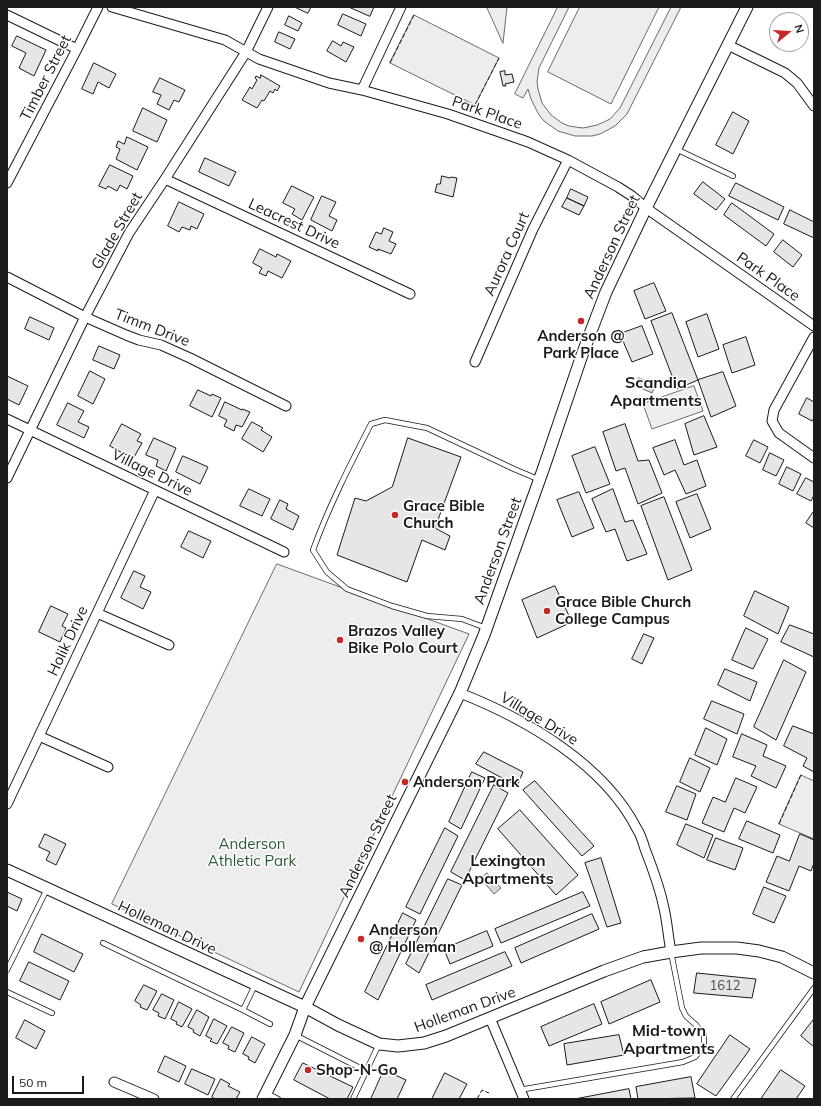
<!DOCTYPE html>
<style>
body{margin:0}
#map{position:relative;width:821px;height:1106px;overflow:hidden;background:#fff;font-family:Mulish,sans-serif}
canvas{display:block}
.frame{position:absolute;inset:0;border:8px solid #1a1a1a;pointer-events:none}
.north{position:absolute;left:769px;top:12px;width:40px;height:40px;box-sizing:border-box;background:#fff;border:1px solid #a3a3a3;border-radius:50%;rotate:72deg;font-size:11px;font-weight:700;line-height:16px;text-align:center;color:#1a1a1a}
.north::after{content:'';display:block;margin:auto;width:14px;height:18px;background:#c62828;clip-path:polygon(50% 0,100% 100%,50% 72%,0 100%)}
.scale{position:absolute;left:12px;top:1076px;width:72px;height:18px;box-sizing:border-box;border:2px solid #1a1a1a;border-top:0;padding-left:5px;font-size:12px;line-height:14px;white-space:nowrap;color:#1a1a1a;-webkit-text-stroke:3px #fff;paint-order:stroke}
</style>
<div id="map">
<canvas width="821" height="1106"></canvas>
<div class="frame"></div>
<div class="north">N</div>
<div class="scale">50 m</div>
</div>
<script>
const context = document.querySelector('canvas').getContext('2d');
context.lineJoin = 'round';
function fill(path, color) { context.fillStyle = color; context.fill(path, 'evenodd'); }
function strokePath(path, color, width, dash) { context.strokeStyle = color; context.lineWidth = width; context.lineCap = dash ? 'butt' : 'round'; context.setLineDash(dash || []); context.stroke(path); }
function write(font, color, halo, rows, align = 'center') {
  context.font = font + ' Mulish,sans-serif'; context.lineWidth = 3; context.setLineDash([]); context.textBaseline = 'middle'; context.strokeStyle = halo; context.fillStyle = color; for (const [text, x, y, turn = 0] of rows) {
    context.save(); context.translate(x, y); context.rotate((+turn || 0) * Math.PI / 180); context.textAlign = isNaN(turn) ? turn : align; if (halo) context.strokeText(text, 0, 0); context.fillText(text, 0, 0); context.restore();
  }
}
const built = new Path2D(`
 M 487,7 L 507,7 L 503,43 Z
 M 558,7 L 569,7 L 539,68 L 537,82 L 538,89 L 542,103 L 551,115 L 562,123 L 569,126 L 583,128 L 597,125 L 604,122 L 610,119 L 620,108 L 671,7 L 681,7 L 627,114 L 615,126 L 600,134 L 592,136 L 575,136 L 558,131 L 544,121 L 539,115 L 531,99 L 528,89 L 523,98 L 515,94 Z
 M 580,7 L 659,7 L 611,104 L 548,72 Z
 M 414,15 L 499,58 L 475,105 L 390,63 Z
 M 694,386 L 703,411 L 652,429 L 643,404 Z
 M 277,564 L 469,634 L 299,992 L 112,904 Z
 M 801,775 L 814,781 L 814,839 L 779,824 Z`);
fill(built, '#ededed');
strokePath(built, '#6a6a6a', 1);
const water = new Path2D(`
 M 639,378 L 656,384 L 652,393 L 636,386 Z
 M 487,873 L 501,888 L 494,894 L 481,879 Z`);
fill(water, '#d7d7d7');
strokePath(water, '#6a6a6a', 1);
const building = new Path2D(`
 M 295,7 L 311,7 L 308,13 Z
 M 349,7 L 374,7 L 370,16 Z
 M 343,14 L 366,24 L 361,36 L 338,25 Z
 M 289,16 L 302,23 L 298,31 L 285,25 Z
 M 279,32 L 295,39 L 290,49 L 275,42 Z
 M 17,36 L 46,50 L 34,76 L 19,68 L 26,53 L 12,46 Z
 M 333,41 L 341,46 L 343,42 L 354,47 L 346,62 L 327,51 Z
 M 94,63 L 116,74 L 109,88 L 98,82 L 93,94 L 82,89 Z
 M 505,71 L 505,75 L 512,74 L 514,82 L 505,84 L 506,86 L 503,86 L 500,72 Z
 M 261,75 L 280,86 L 277,91 L 275,89 L 273,93 L 270,91 L 264,101 L 262,100 L 257,108 L 242,100 L 250,87 L 252,89 L 257,80 L 255,78 L 256,76 L 260,78 Z
 M 160,78 L 185,90 L 179,102 L 174,100 L 169,110 L 157,104 L 161,95 L 153,92 Z
 M 143,108 L 167,120 L 157,142 L 133,131 Z
 M 733,112 L 749,121 L 733,154 L 716,145 Z
 M 127,137 L 148,147 L 137,170 L 116,159 L 120,149 L 116,147 L 118,141 L 124,144 Z
 M 205,158 L 236,172 L 229,186 L 199,172 Z
 M 110,165 L 133,176 L 127,189 L 120,185 L 117,191 L 108,186 L 106,189 L 99,186 Z
 M 442,176 L 450,178 L 451,177 L 457,178 L 453,197 L 435,192 L 437,184 L 440,184 Z
 M 703,182 L 725,199 L 716,210 L 694,194 Z
 M 736,183 L 784,207 L 778,220 L 729,196 Z
 M 292,186 L 314,197 L 302,220 L 292,214 L 295,209 L 283,203 Z
 M 571,189 L 588,197 L 584,206 L 567,198 Z
 M 322,196 L 336,202 L 329,216 L 337,220 L 332,231 L 311,220 Z
 M 567,198 L 584,206 L 579,215 L 562,207 Z
 M 179,202 L 204,214 L 197,229 L 191,226 L 190,230 L 182,227 L 179,232 L 168,226 Z
 M 732,203 L 774,234 L 766,246 L 724,215 Z
 M 790,210 L 814,222 L 814,238 L 784,224 Z
 M 384,228 L 393,232 L 389,241 L 396,244 L 391,254 L 378,249 L 378,251 L 369,247 L 376,232 L 381,234 Z
 M 783,240 L 802,255 L 793,267 L 774,252 Z
 M 260,249 L 276,257 L 277,254 L 291,261 L 282,278 L 268,271 L 266,276 L 259,273 L 262,268 L 253,263 Z
 M 654,283 L 666,311 L 645,319 L 634,291 Z
 M 672,313 L 698,380 L 677,389 L 651,321 Z
 M 707,314 L 719,349 L 698,357 L 686,322 Z
 M 30,317 L 54,328 L 49,340 L 25,329 Z
 M 642,326 L 653,354 L 632,362 L 620,334 Z
 M 746,337 L 755,365 L 732,373 L 723,345 Z
 M 99,346 L 120,355 L 114,369 L 93,360 Z
 M 90,371 L 105,379 L 93,404 L 78,396 Z
 M 723,372 L 736,406 L 711,417 L 698,380 Z
 M 7,376 L 28,386 L 19,405 L 7,399 Z
 M 198,390 L 211,396 L 212,394 L 221,398 L 212,417 L 190,406 Z
 M 807,398 L 814,402 L 814,418 L 812,421 L 799,414 Z
 M 225,402 L 242,410 L 242,409 L 250,412 L 242,427 L 236,425 L 234,431 L 224,426 L 227,420 L 219,416 Z
 M 68,403 L 84,411 L 78,422 L 89,427 L 84,438 L 57,425 Z
 M 704,416 L 717,447 L 694,455 L 685,424 Z
 M 252,422 L 263,428 L 261,430 L 272,437 L 263,452 L 242,439 Z
 M 122,424 L 141,434 L 137,441 L 142,443 L 133,459 L 110,446 Z
 M 625,424 L 638,461 L 649,460 L 662,493 L 638,504 L 625,468 L 616,471 L 603,432 Z
 M 154,438 L 176,448 L 166,471 L 156,466 L 158,460 L 146,455 Z
 M 408,438 L 461,457 L 435,528 L 450,536 L 445,550 L 422,540 L 407,582 L 337,555 L 355,498 L 366,501 L 392,487 Z
 M 675,440 L 684,465 L 697,460 L 706,486 L 686,494 L 675,470 L 664,475 L 653,448 Z
 M 754,440 L 768,447 L 760,463 L 746,456 Z
 M 595,447 L 610,484 L 586,493 L 572,456 Z
 M 770,453 L 784,460 L 776,476 L 763,470 Z
 M 183,456 L 208,467 L 200,484 L 176,472 Z
 M 787,467 L 801,474 L 793,491 L 779,484 Z
 M 806,478 L 814,482 L 814,495 L 811,501 L 797,494 Z
 M 249,489 L 270,499 L 262,516 L 240,506 Z
 M 613,489 L 625,522 L 633,520 L 647,554 L 627,561 L 615,529 L 606,532 L 592,499 Z
 M 579,492 L 594,528 L 572,537 L 557,500 Z
 M 697,494 L 711,529 L 690,538 L 676,502 Z
 M 664,497 L 692,570 L 668,580 L 641,506 Z
 M 280,500 L 288,504 L 286,509 L 299,516 L 293,530 L 271,519 Z
 M 814,511 L 814,528 L 806,523 Z
 M 189,531 L 211,541 L 203,558 L 181,547 Z
 M 134,571 L 145,576 L 140,587 L 151,592 L 143,609 L 121,598 Z
 M 555,586 L 572,622 L 537,638 L 522,600 Z
 M 755,591 L 789,607 L 778,634 L 744,616 Z
 M 51,606 L 68,614 L 62,626 L 66,628 L 60,642 L 39,632 Z
 M 790,625 L 814,634 L 814,657 L 781,642 Z
 M 746,628 L 768,639 L 753,669 L 732,660 Z
 M 644,634 L 654,638 L 642,664 L 632,659 Z
 M 784,660 L 806,672 L 776,740 L 754,727 Z
 M 725,669 L 757,682 L 750,701 L 718,685 Z
 M 712,701 L 744,714 L 737,734 L 704,719 Z
 M 793,726 L 814,734 L 814,772 L 803,766 L 807,758 L 784,746 Z
 M 706,728 L 727,739 L 717,765 L 695,755 Z
 M 742,734 L 767,745 L 763,756 L 786,766 L 776,788 L 751,776 L 756,766 L 733,757 Z
 M 484,752 L 523,772 L 517,786 L 476,764 Z
 M 690,758 L 710,768 L 700,792 L 680,782 Z
 M 472,772 L 485,778 L 461,829 L 449,822 Z
 M 736,778 L 757,787 L 745,813 L 734,808 L 724,832 L 702,823 L 713,797 L 725,802 Z
 M 535,781 L 594,846 L 582,856 L 523,790 Z
 M 494,785 L 508,793 L 465,880 L 451,872 Z
 M 677,786 L 696,794 L 687,820 L 666,812 Z
 M 520,810 L 578,875 L 556,895 L 498,829 Z
 M 747,821 L 780,835 L 773,853 L 739,839 Z
 M 686,824 L 713,835 L 704,858 L 677,845 Z
 M 445,828 L 458,836 L 420,914 L 406,907 Z
 M 45,834 L 66,844 L 56,865 L 46,860 L 50,852 L 39,847 Z
 M 800,834 L 814,840 L 814,863 L 811,871 L 799,866 L 789,891 L 766,882 L 777,856 L 789,861 Z
 M 716,838 L 743,848 L 735,870 L 707,860 Z
 M 601,858 L 621,923 L 607,927 L 585,863 Z
 M 448,879 L 462,885 L 419,973 L 406,964 Z
 M 764,887 L 786,896 L 774,923 L 753,914 Z
 M 7,892 L 22,899 L 17,911 L 7,906 Z
 M 583,892 L 590,906 L 501,943 L 495,929 Z
 M 403,913 L 416,920 L 378,1000 L 365,992 Z
 M 592,914 L 599,929 L 521,963 L 515,948 Z
 M 487,931 L 493,946 L 450,964 L 444,949 Z
 M 42,934 L 83,954 L 74,972 L 34,952 Z
 M 505,952 L 512,966 L 432,1000 L 426,985 Z
 M 29,962 L 69,981 L 60,1000 L 20,981 Z
 M 697,973 L 756,979 L 752,998 L 694,993 Z
 M 651,980 L 660,1002 L 609,1024 L 601,1002 Z
 M 144,985 L 157,991 L 147,1010 L 140,1007 L 141,1005 L 135,1001 Z
 M 162,994 L 174,1000 L 165,1019 L 158,1016 L 159,1013 L 153,1010 Z
 M 179,1002 L 192,1009 L 182,1027 L 176,1024 L 177,1022 L 171,1019 Z
 M 594,1004 L 602,1024 L 549,1046 L 541,1027 Z
 M 197,1010 L 209,1017 L 200,1036 L 193,1032 L 194,1030 L 188,1027 Z
 M 214,1019 L 227,1026 L 217,1044 L 210,1041 L 212,1039 L 206,1036 Z
 M 814,1019 L 814,1047 L 801,1036 Z
 M 25,1020 L 45,1031 L 36,1049 L 16,1038 Z
 M 232,1027 L 244,1033 L 235,1052 L 228,1049 L 229,1046 L 223,1043 Z
 M 619,1035 L 624,1055 L 567,1065 L 564,1044 Z
 M 730,1035 L 750,1049 L 716,1096 L 697,1084 Z
 M 252,1037 L 265,1044 L 255,1063 L 248,1059 L 249,1057 L 243,1054 Z
 M 165,1056 L 186,1066 L 179,1082 L 158,1072 Z
 M 303,1063 L 353,1087 L 347,1099 L 330,1099 L 294,1080 Z
 M 192,1069 L 215,1079 L 208,1095 L 185,1084 Z
 M 384,1070 L 406,1080 L 397,1099 L 371,1099 Z
 M 781,1070 L 805,1086 L 796,1099 L 761,1099 Z
 M 445,1073 L 467,1084 L 459,1099 L 432,1099 Z
 M 691,1077 L 695,1098 L 638,1099 L 636,1087 Z
 M 221,1079 L 230,1084 L 228,1086 L 240,1092 L 236,1099 L 215,1099 L 212,1097 Z
 M 629,1089 L 631,1099 L 575,1099 Z`);
fill(building, '#e6e6e6');
strokePath(building, '#1a1a1a', 1);
const service = new Path2D(`
 M 676,149 L 733,176
 M 486,628 L 462,619 L 427,616 L 392,606 L 347,589 L 327,572 L 313,550 C 329,506 350,465 371,424 L 385,420 L 427,428 L 514,469 L 540,480
 M 103,943 L 243,1010 L 270,1024
 M 7,970 L 47,889
 M 7,992 L 52,1013
 M 243,1010 L 255,985
 M 295,1035 L 366,1071
 M 519,1090 L 683,1062 L 695,1057 L 704,1046 L 704,1035 L 696,1025 L 686,1016 L 682,1008 L 671,952
 M 266,1093 L 278,1099
 M 353,1099 L 379,1044
 M 733,1099 L 814,988`);
const minor = new Path2D(`
 M 112,7 L 225,40 L 259,59 L 329,83 L 362,90 L 448,114 L 528,142 L 568,160 L 618,187 L 632,196 L 646,208 L 814,326
 M 7,15 L 77,49
 M 728,45 L 785,73 L 797,83 L 814,106
 M 362,90 L 401,7
 M 165,179 L 410,294
 M 7,183 L 77,49 L 98,7
 M 7,277 L 85,317 L 126,335 L 139,340 L 161,345 L 190,358 L 286,406
 M 814,337 L 774,410 L 772,421 L 779,433 L 814,458
 M 475,362 L 533,229 L 568,160
 M 7,419 L 284,552
 M 7,478 L 85,317 L 129,233 L 165,179 L 246,52 L 268,7
 M 97,613 L 169,645
 M 460,693 C 526,719 604,764 637,829 C 641,835 643,842 645,849 C 652,867 659,885 663,904 C 667,919 668,936 671,952
 M 39,736 L 108,767
 M 7,804 L 155,490
 M 490,1018 L 524,1099
 M 114,1082 L 154,1099`);
const tertiary = new Path2D(`
 M 7,870 L 305,1007 L 338,1025 L 379,1044 L 398,1046 L 424,1043 L 446,1036 L 604,971 L 643,957 L 671,952 L 701,948 L 737,948 L 759,951 L 782,957 L 814,973
 M 263,1099 L 295,1035 L 305,1007 L 460,693 L 484,635 L 544,467 L 582,355 L 606,292 L 646,208 L 747,7`);
strokePath(service, '#1a1a1a', 6);
strokePath(minor, '#1a1a1a', 11);
strokePath(tertiary, '#1a1a1a', 13);
strokePath(service, '#fff', 4.5);
strokePath(minor, '#fff', 9);
strokePath(tertiary, '#fff', 11);
strokePath(new Path2D(`
 M 390,63 L 414,15
 M 475,105 L 499,58
 M 779,824 L 801,775
 M 477,1099 L 482,1090 L 489,1093`), '#1a1a1a', 1, [5, 2]);
for (const [x, y, r, color] of [
 [581,321,4,"#c62828"],
 [395,515,4,"#c62828"],
 [547,611,4,"#c62828"],
 [340,640,4,"#c62828"],
 [405,782,4,"#c62828"],
 [361,939,4,"#c62828"],
 [308,1070,4,"#c62828"]
]) { const dot = new Path2D(); dot.arc(x, y, r, 0, 2 * Math.PI); context.fillStyle = color; context.fill(dot); strokePath(dot, '#fff', 1.5); }
write('13px', '#4d4d4d', null, [
 ["1612",725,986]
]);
write('15px', '#1a1a1a', '#fff', [
 ["Timber Street",46,78,-63],
 ["Park Place",487,113,19],
 ["Leacrest Drive",294,224,25],
 ["Glade Street",117,231,-60],
 ["Anderson Street",612,247,-65],
 ["Aurora Court",507,254,-66],
 ["Park Place",768,277,35],
 ["Timm Drive",152,328,21],
 ["Village Drive",152,473,26],
 ["Anderson Street",498,551,-70],
 ["Holik Drive",68,641,-65],
 ["Village Drive",539,719,31],
 ["Anderson Street",368,846,-64],
 ["Holleman Drive",167,928,25],
 ["Holleman Drive",465,1010,-20]
]);
write('bold 15px', '#1a1a1a', '#fff', [
 ["Anderson @",581,336,"center"],
 ["Park Place",581,353,"center"],
 ["Grace Bible",403,506],
 ["Church",403,523],
 ["Grace Bible Church",555,602],
 ["College Campus",555,619],
 ["Brazos Valley",348,631],
 ["Bike Polo Court",348,648],
 ["Anderson Park",413,782],
 ["Anderson",369,930],
 ["@ Holleman",369,947],
 ["Shop-N-Go",316,1070]
], 'left');
write('15px', '#2b5a34', '#fff', [
 ["Anderson",252,844],
 ["Athletic Park",252,861]
]);
write('bold 16px', '#1a1a1a', '#fff', [
 ["Scandia",656,383],
 ["Apartments",656,401],
 ["Lexington",508,861],
 ["Apartments",508,879],
 ["Mid-town",669,1031],
 ["Apartments",669,1049]
]);
</script>
